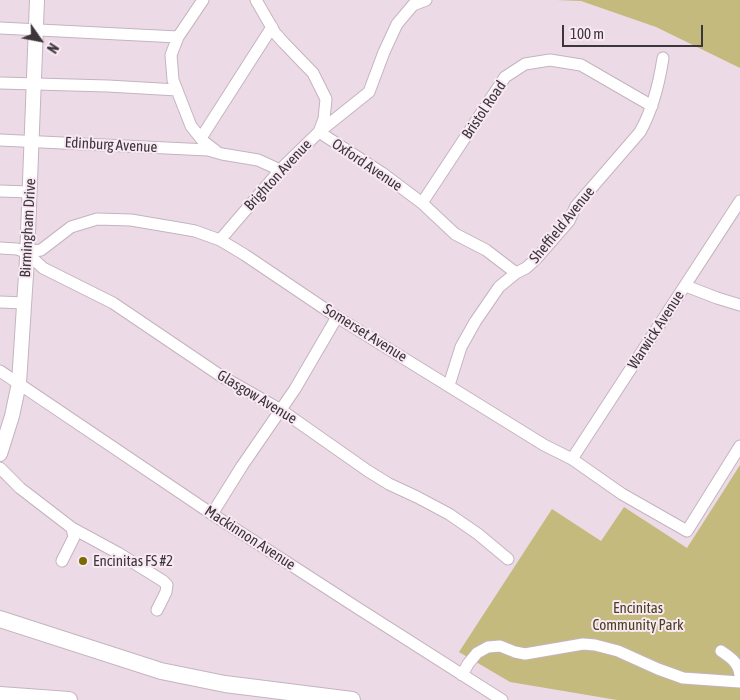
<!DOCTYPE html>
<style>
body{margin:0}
#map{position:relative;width:740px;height:700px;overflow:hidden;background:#ecdbe7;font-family:"Asap Condensed",sans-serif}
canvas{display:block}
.north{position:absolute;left:15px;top:15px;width:50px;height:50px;-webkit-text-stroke:4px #f9e9f4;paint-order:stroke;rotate:123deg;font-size:14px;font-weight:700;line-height:20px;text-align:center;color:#3c363a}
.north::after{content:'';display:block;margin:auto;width:18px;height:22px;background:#3c363a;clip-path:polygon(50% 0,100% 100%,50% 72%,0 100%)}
.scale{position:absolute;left:562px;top:25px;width:141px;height:22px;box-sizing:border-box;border:2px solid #3c363a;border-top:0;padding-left:6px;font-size:15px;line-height:18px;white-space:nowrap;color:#3c363a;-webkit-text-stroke:4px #f9e9f4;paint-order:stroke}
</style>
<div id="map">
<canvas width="740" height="700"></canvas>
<div class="north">N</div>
<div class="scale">100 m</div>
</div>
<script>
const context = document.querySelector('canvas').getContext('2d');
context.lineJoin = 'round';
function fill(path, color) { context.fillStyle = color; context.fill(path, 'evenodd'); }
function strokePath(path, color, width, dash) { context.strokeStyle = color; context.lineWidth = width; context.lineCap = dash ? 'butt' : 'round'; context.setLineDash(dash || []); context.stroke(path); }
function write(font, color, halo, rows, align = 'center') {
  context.font = font + ' "Asap Condensed",sans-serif'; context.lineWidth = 4; context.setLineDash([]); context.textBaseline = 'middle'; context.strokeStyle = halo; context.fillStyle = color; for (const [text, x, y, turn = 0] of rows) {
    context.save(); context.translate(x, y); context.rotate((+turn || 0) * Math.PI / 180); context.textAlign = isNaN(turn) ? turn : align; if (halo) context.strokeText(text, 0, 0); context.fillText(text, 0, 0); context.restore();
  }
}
fill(new Path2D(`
 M 556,0 L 740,0 L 740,68 L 656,27 L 581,1 Z
 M 740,465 L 740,700 L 617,700 L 510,682 L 459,652 L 552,509 L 601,541 L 624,507 L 687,548 Z`), '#c5ba7d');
const minor = new Path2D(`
 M 203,0 L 178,37 L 171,55 L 173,80 L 191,126 L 203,141 L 216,151
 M 256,0 L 275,33 L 284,43 L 313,73 L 326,99 L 324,119 L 319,132 L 382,173 L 422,203 L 455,234 L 486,250 L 516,273
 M 0,28 L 178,37
 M 0,83 L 108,86 L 177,90
 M 201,138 L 272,27
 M 0,140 L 208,150 L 222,154 L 258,160 L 280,170
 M 0,191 L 29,192
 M 422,203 L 505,77 L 525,64 L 550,60 L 581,65 L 652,106
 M 220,240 L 280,170 L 319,132 L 369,92 L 384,52 L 397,24 L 413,5 L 426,0
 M 0,248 L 17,249 L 26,252 L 43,268 L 113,303 L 221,376 L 281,410 L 368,471 L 389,484 L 417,497 L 449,514 L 478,534 L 508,559
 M 26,252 L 41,250 L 71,227 L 97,219 L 131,220 L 184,229 L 195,231 L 220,240 L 245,255 L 337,317 L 544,445 L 572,459 L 622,494 L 687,531 L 740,446
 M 686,286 L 717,298 L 740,305
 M 0,302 L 24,303
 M 0,371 L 212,514 L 356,607 L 502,700
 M 449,385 L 461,347 L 475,322 L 499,287 L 516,273 L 526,268 L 536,259 L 569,221 L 576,206 L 640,132 C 653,109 659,84 663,58
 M 572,459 L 740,201
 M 0,468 L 20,488 L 72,528 L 118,553 L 163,581 L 167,585 L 166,592 L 157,610
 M 212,514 L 242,466 L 295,389 L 337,317
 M 62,561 L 74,537 L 72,528
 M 721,651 C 730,657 739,663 740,675
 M 462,675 L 468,664 L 477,653 L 488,647 L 500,646 L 515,652 L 525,654 L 583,644 L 595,645 L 618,651 L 658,669 L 683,678 L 740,682`);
const major = new Path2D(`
 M 0,454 L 12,416 L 19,383 L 27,259 L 37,0`);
const highway = new Path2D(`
 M 0,619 L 161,671 L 225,684 L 352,700
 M 0,695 L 69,700`);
strokePath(minor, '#c4b4bf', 13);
strokePath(major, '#c4b4bf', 16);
strokePath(highway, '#c4b4bf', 18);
strokePath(minor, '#fff', 11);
strokePath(major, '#fff', 14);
strokePath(highway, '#fff', 16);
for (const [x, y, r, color] of [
 [83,561,5,"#796a01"]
]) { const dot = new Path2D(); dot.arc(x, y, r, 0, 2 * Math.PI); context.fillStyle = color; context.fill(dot); strokePath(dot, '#f9e9f4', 2); }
write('15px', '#3c363a', '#f9e9f4', [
 ["Bristol Road",484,110,-56],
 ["Edinburg Avenue",111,145,3],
 ["Oxford Avenue",367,165,34],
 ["Brighton Avenue",278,175,-47],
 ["Sheffield Avenue",562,225,-51],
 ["Birmingham Drive",28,228,-87],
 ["Warwick Avenue",656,330,-57],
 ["Somerset Avenue",365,333,32],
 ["Glasgow Avenue",257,397,31],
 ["Mackinnon Avenue",250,538,33]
]);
write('15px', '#3c363a', '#f9e9f4', [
 ["Encinitas FS #2",93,561]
], 'left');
write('15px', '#49421d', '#f9e9f4', [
 ["Encinitas",638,608],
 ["Community Park",638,625]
]);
</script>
